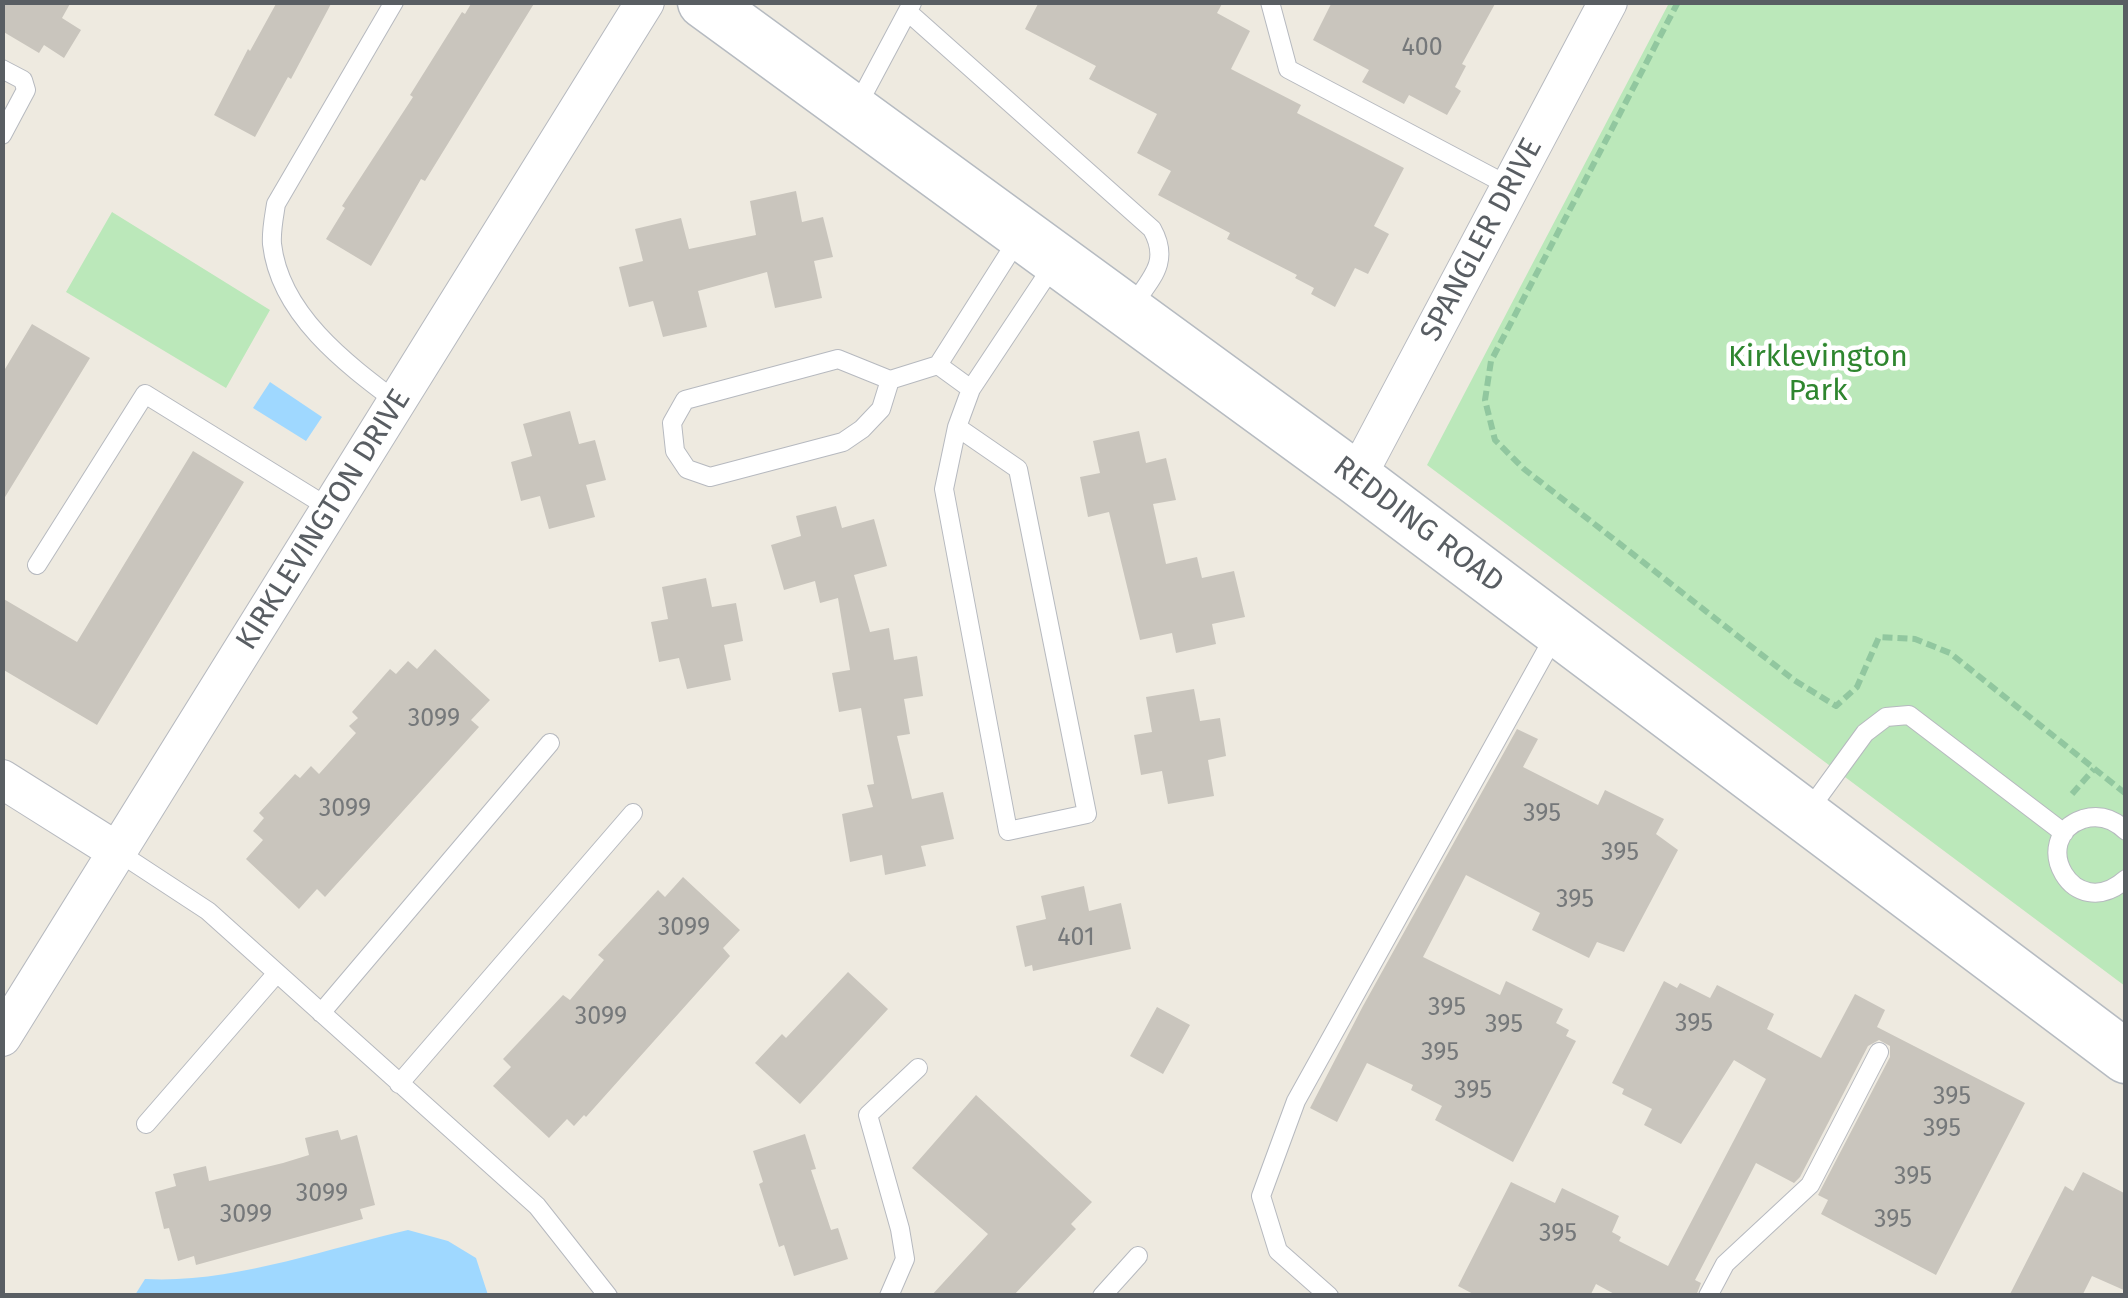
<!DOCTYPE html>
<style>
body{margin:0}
#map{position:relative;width:2128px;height:1298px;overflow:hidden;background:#eeeae0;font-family:"Fira Sans",sans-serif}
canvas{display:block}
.frame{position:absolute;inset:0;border:5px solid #595e63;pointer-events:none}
</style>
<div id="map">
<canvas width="2128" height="1298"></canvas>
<div class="frame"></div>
</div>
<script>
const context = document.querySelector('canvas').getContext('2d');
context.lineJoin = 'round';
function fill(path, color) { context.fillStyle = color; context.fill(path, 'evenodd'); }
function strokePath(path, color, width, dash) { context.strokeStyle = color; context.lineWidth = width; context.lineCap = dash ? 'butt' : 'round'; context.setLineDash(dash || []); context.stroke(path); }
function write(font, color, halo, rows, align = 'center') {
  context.font = font + ' "Fira Sans",sans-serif'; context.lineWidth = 9; context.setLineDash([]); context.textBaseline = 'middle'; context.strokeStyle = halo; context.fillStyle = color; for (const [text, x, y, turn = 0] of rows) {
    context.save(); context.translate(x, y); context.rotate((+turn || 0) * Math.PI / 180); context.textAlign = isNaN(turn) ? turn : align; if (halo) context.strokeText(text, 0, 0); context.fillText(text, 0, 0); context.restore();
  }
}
fill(new Path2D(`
 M 1669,3 L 2125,3 L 2125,986 L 1427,465 Z
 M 112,212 L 270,310 L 226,388 L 66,292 Z`), '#bbe8ba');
fill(new Path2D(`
 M 270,382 L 322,417 L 306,441 L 253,408 Z
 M 408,1230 L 448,1241 L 476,1258 L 488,1295 L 135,1295 L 145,1279 C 230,1284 325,1249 408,1230 Z`), '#9fd8ff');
fill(new Path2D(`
 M 2,2 L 71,2 L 62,18 L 81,30 L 64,58 L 44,45 L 39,53 L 2,31 Z
 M 277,2 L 332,2 L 291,79 L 288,77 L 255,137 L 214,115 L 248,49 L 250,51 Z
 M 472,2 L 535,2 L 425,181 L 421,179 L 371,266 L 326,239 L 345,208 L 342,206 L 413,97 L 410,95 L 462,12 L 465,14 Z
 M 1039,2 L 1223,2 L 1217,13 L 1250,31 L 1231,69 L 1301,105 L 1297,113 L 1404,168 L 1374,226 L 1389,234 L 1368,274 L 1355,268 L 1335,307 L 1311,294 L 1314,288 L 1295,278 L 1297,275 L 1227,239 L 1230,233 L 1158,195 L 1171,171 L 1137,153 L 1157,114 L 1089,79 L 1096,66 L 1025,29 Z
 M 1332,2 L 1496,2 L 1462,64 L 1466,66 L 1455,87 L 1461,91 L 1447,115 L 1409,95 L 1404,104 L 1362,82 L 1369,70 L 1313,40 Z
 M 796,191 L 802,222 L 823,217 L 833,257 L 814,261 L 822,298 L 775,308 L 767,272 L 698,291 L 707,327 L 663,337 L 653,301 L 629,307 L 619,267 L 643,261 L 635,229 L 681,218 L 689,249 L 756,235 L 750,201 Z
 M 32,324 L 90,358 L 2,502 L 2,374 Z
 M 570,411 L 579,444 L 595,440 L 606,480 L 586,485 L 595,517 L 549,529 L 540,496 L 521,501 L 511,462 L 532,456 L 523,424 Z
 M 1139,431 L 1146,463 L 1166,458 L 1176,500 L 1153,504 L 1166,564 L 1197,557 L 1202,578 L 1234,571 L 1245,617 L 1212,624 L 1216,644 L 1176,653 L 1172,633 L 1140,640 L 1109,512 L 1088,517 L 1080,477 L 1100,473 L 1093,441 Z
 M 193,451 L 244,482 L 97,725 L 2,669 L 2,598 L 77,642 Z
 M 836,506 L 842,528 L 874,519 L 887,566 L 854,575 L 870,632 L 889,628 L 894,660 L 917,656 L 923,696 L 904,699 L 910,734 L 897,736 L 912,799 L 943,792 L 954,839 L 921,846 L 926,866 L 885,875 L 882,855 L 850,862 L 842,814 L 873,807 L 867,785 L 874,784 L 861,708 L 839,712 L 832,673 L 850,670 L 838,598 L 820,603 L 815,581 L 784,590 L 771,545 L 801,536 L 796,516 Z
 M 706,578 L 712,607 L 736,603 L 743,641 L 724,645 L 731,680 L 687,689 L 679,658 L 659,662 L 651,622 L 668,619 L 662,587 Z
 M 435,649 L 490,700 L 471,720 L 479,727 L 325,897 L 317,889 L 299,909 L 246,859 L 263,840 L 253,831 L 264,818 L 259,813 L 295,774 L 300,778 L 311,766 L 319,774 L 356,733 L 349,726 L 358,718 L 352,712 L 390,669 L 396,674 L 408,661 L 417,669 Z
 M 1194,689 L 1200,721 L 1220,718 L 1226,756 L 1208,760 L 1214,796 L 1168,804 L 1162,771 L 1141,775 L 1134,735 L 1152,732 L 1146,697 Z
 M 1517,729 L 1538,739 L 1523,767 L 1598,805 L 1605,790 L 1664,819 L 1656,834 L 1678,850 L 1624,952 L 1597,942 L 1589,958 L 1532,930 L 1540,913 L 1466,875 L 1423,957 L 1500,995 L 1506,981 L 1563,1009 L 1556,1023 L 1569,1030 L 1566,1036 L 1576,1041 L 1513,1162 L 1435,1120 L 1442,1106 L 1411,1090 L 1413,1085 L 1367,1063 L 1337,1122 L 1310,1108 L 1363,1006 Z
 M 683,877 L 740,930 L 723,948 L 730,956 L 586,1117 L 584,1115 L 574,1126 L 567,1119 L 549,1138 L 493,1086 L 511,1067 L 503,1059 L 563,995 L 570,1000 L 604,960 L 598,955 L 658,890 L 665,897 Z
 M 1084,886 L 1089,911 L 1121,903 L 1131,949 L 1033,971 L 1032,965 L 1025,967 L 1016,926 L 1046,919 L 1041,896 Z
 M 848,972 L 888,1009 L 800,1104 L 755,1063 L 782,1034 L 786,1038 Z
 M 1664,981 L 1677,988 L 1680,983 L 1710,998 L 1717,985 L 1774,1014 L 1767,1029 L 1821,1058 L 1855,994 L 1885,1010 L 1877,1027 L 2025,1103 L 1936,1275 L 1821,1214 L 1828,1200 L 1818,1195 L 1890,1057 L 1890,1046 L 1879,1040 L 1868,1046 L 1800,1177 L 1794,1183 L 1756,1163 L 1695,1280 L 1701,1283 L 1696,1296 L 1618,1296 L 1596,1284 L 1590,1296 L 1477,1296 L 1458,1286 L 1511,1182 L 1555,1203 L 1562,1188 L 1619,1216 L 1612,1232 L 1621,1237 L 1619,1241 L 1668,1266 L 1766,1079 L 1734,1060 L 1681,1144 L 1644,1125 L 1652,1109 L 1622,1094 L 1624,1089 L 1612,1083 Z
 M 1157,1007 L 1190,1025 L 1163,1074 L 1130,1056 Z
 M 976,1095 L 1092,1202 L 1071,1224 L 1076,1229 L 1013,1296 L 931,1296 L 988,1234 L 912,1168 Z
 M 338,1130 L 341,1140 L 357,1135 L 375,1205 L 360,1209 L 363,1219 L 196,1265 L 194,1256 L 178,1261 L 169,1228 L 164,1229 L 155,1192 L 176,1186 L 173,1174 L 206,1166 L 209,1181 L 283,1163 L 309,1155 L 305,1138 Z
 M 805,1134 L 816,1169 L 811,1170 L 831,1230 L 838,1228 L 848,1259 L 794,1276 L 784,1245 L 779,1247 L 759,1184 L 763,1182 L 753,1151 Z
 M 2083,1172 L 2126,1194 L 2126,1291 L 2092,1276 L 2082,1296 L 2009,1296 L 2065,1186 L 2073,1191 Z`), '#c9c5bd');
const lane = new Path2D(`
 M 394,2 L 276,204 C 274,217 271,231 272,244 C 280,314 345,363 397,402
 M 1270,2 L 1288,69 L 1511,187
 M 908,12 L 1152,229 C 1171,263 1150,279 1131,308
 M 2,69 L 23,80 L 26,90 L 2,135
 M 856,108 L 912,3
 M 938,365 L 1018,239
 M 890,380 L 881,409 L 862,429 L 843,442 L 710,477 L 687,469 L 675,451 L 672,423 L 685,400 L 838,359 L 890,380 L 938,365 L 971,389 L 957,427 L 944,489 L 1008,831 L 1087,814 L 1018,469 L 957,427
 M 971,389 L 1054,264
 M 37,565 L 145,394 L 331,509
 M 1806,814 L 1865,733 L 1886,717 L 1909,715 L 2064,833
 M 2126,831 C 2114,819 2100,814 2083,819 C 2027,838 2073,926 2126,879
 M 118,852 L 208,911 L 537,1206 L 608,1296
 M 321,1013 L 550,743
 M 399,1084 L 633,813
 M 146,1124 L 277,973
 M 889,1296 L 905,1259 L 900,1229 L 868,1115 L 918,1068
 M 1102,1296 L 1138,1256
 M 1329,1296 L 1278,1251 L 1261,1196 L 1296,1101 L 1555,635
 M 1708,1296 L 1725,1264 L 1810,1185 L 1879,1052`);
const street = new Path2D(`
 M 1356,478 L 1608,2
 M 2,779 L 118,852
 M 2,1037 L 645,2`);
const secondary = new Path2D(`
 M 704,2 L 1356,478 L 2126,1057`);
strokePath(lane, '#b6b9bf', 20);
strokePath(street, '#b6b9bf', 40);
strokePath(secondary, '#b6bbc1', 55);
strokePath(new Path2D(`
 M 1678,2 L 1491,361 L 1485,400 L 1495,440 L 1524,469 L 1794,680 L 1836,706 L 1857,687 L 1879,637 L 1915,639 L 1950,653 L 2126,794
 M 2072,794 L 2094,769`), '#91c79f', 6, [10, 5]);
strokePath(lane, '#fff', 18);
strokePath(street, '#fff', 38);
strokePath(secondary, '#fff', 52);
write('25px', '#75787a', null, [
 ["400",1422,48],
 ["3099",434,719],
 ["3099",345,809],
 ["395",1542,814],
 ["395",1620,853],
 ["395",1575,900],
 ["3099",684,928],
 ["401",1076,938],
 ["395",1447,1008],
 ["3099",601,1017],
 ["395",1694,1024],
 ["395",1504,1025],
 ["395",1440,1053],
 ["395",1473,1091],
 ["395",1952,1097],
 ["395",1942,1129],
 ["395",1913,1177],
 ["3099",322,1194],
 ["3099",246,1215],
 ["395",1893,1220],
 ["395",1558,1234]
]);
write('30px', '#595e63', '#fff', [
 ["SPANGLER DRIVE",1482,240,-62],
 ["KIRKLEVINGTON DRIVE",324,520,-58],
 ["REDDING ROAD",1418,525,37]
]);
write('30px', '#2e862f', '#fff', [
 ["Kirklevington",1818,358],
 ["Park",1818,392]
]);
</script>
